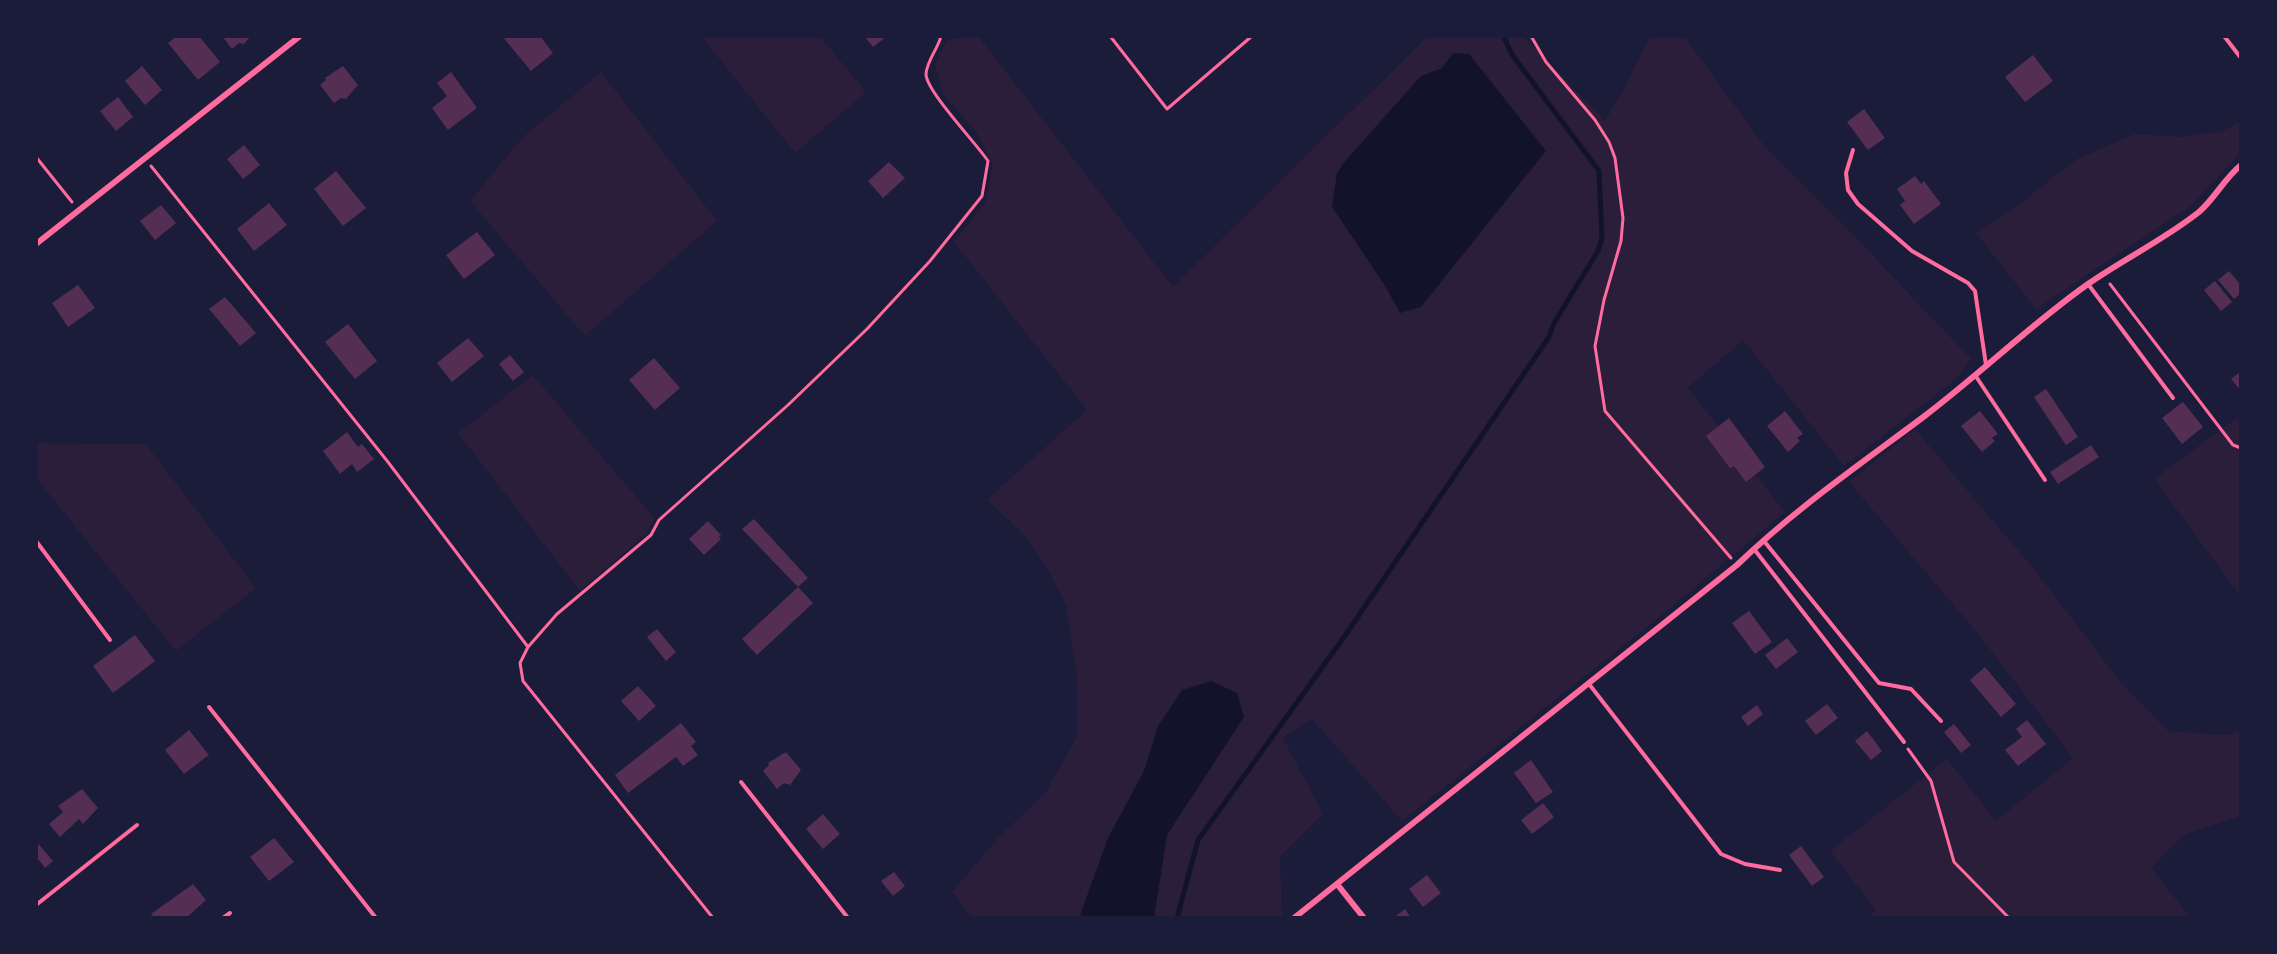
<!DOCTYPE html>
<style>
body{margin:0}
#map{position:relative;width:2277px;height:954px;overflow:hidden;background:#1b1b3a;font-family:"Fira Sans Condensed",sans-serif}
canvas{display:block}
.frame{position:absolute;inset:0;border:38px solid #1b1b3a;pointer-events:none}
</style>
<div id="map">
<canvas width="2277" height="954"></canvas>
<div class="frame"></div>
</div>
<script>
const context = document.querySelector('canvas').getContext('2d');
context.lineJoin = 'round';
function fill(path, color) { context.fillStyle = color; context.fill(path, 'evenodd'); }
function strokePath(path, color, width, dash) { context.strokeStyle = color; context.lineWidth = width; context.lineCap = dash ? 'butt' : 'round'; context.setLineDash(dash || []); context.stroke(path); }
fill(new Path2D(`
 M 701,36 L 820,36 L 866,92 L 795,153 Z
 M 961,36 L 978,36 L 1173,287 L 1428,36 L 1523,36 L 1605,120 L 1621,95 L 1650,36 L 1684,36 L 1765,147 L 1843,224 L 1971,359 L 1957,378 L 1844,466 L 1743,340 L 1688,388 L 1785,512 L 1642,631 L 1402,821 L 1312,719 L 1283,738 L 1323,814 L 1280,857 L 1282,916 L 1279,918 L 972,918 L 952,892 L 998,838 L 1046,792 L 1077,736 L 1077,678 L 1066,605 L 1048,570 L 1027,538 L 987,499 L 1087,410 L 954,242 L 985,203 L 993,166 L 975,130 L 942,93 L 935,64 L 947,40 Z
 M 601,72 L 717,221 L 585,336 L 470,201 L 522,138 Z
 M 2241,122 L 2241,152 L 2192,205 L 2036,309 L 1976,233 L 2013,209 L 2077,159 L 2135,134 L 2183,137 L 2222,131 Z
 M 533,375 L 655,519 L 646,534 L 580,591 L 458,433 Z
 M 2241,415 L 2241,597 L 2154,479 Z
 M 1915,429 L 2034,569 L 2119,680 L 2168,731 L 2225,735 L 2241,731 L 2241,816 L 2184,835 L 2151,868 L 2191,918 L 1867,918 L 1876,910 L 1830,851 L 1947,759 L 1996,821 L 2073,758 L 1979,635 L 1849,482 Z
 M 36,443 L 146,444 L 256,588 L 176,651 L 36,478 Z`), '#2a1e3b');
fill(new Path2D(`
 M 1453,53 L 1469,54 L 1546,151 L 1421,307 L 1400,313 L 1384,284 L 1332,207 L 1337,173 L 1345,161 L 1421,76 L 1442,68 Z
 M 1211,681 L 1237,693 L 1244,717 L 1167,835 L 1154,918 L 1079,918 L 1108,838 L 1144,771 L 1158,726 L 1182,690 Z`), '#12122b');
strokePath(new Path2D(`
 M 1177,918 L 1198,840 L 1344,637 L 1549,337 L 1554,323 L 1598,251 L 1602,238 L 1599,171 L 1513,56 L 1503,36`), '#12122b', 5);
fill(new Path2D(`
 M 177,36 L 199,36 L 220,62 L 198,80 L 168,43 Z
 M 222,36 L 251,36 L 244,44 L 239,43 L 232,49 Z
 M 502,36 L 540,36 L 553,53 L 531,71 Z
 M 864,36 L 887,36 L 873,47 Z
 M 2033,55 L 2053,81 L 2025,102 L 2005,77 Z
 M 142,66 L 162,90 L 145,105 L 125,81 Z
 M 343,66 L 358,85 L 346,99 L 341,98 L 334,103 L 320,85 L 326,80 L 325,78 Z
 M 451,72 L 477,108 L 448,130 L 432,108 L 447,96 L 437,83 Z
 M 118,97 L 133,117 L 116,131 L 100,111 Z
 M 1864,109 L 1885,138 L 1868,150 L 1847,122 Z
 M 244,145 L 260,165 L 243,179 L 227,159 Z
 M 889,162 L 905,178 L 883,198 L 868,181 Z
 M 336,171 L 366,208 L 343,226 L 314,189 Z
 M 1915,176 L 1921,184 L 1924,181 L 1941,204 L 1914,224 L 1900,205 L 1905,201 L 1897,189 Z
 M 269,203 L 287,225 L 254,251 L 237,229 Z
 M 161,205 L 176,223 L 155,240 L 140,221 Z
 M 477,232 L 495,255 L 464,279 L 446,255 Z
 M 2229,271 L 2241,285 L 2241,293 L 2234,299 L 2218,280 Z
 M 2215,281 L 2232,302 L 2221,311 L 2204,290 Z
 M 78,285 L 95,308 L 68,327 L 52,303 Z
 M 225,297 L 256,333 L 240,346 L 209,309 Z
 M 348,324 L 377,361 L 355,379 L 325,342 Z
 M 468,338 L 484,356 L 452,382 L 437,363 Z
 M 510,355 L 524,372 L 513,381 L 499,364 Z
 M 654,358 L 680,388 L 655,410 L 629,380 Z
 M 2241,371 L 2241,391 L 2231,379 Z
 M 2046,389 L 2078,437 L 2066,445 L 2034,397 Z
 M 2183,402 L 2203,427 L 2182,444 L 2162,418 Z
 M 1785,411 L 1803,434 L 1797,438 L 1800,441 L 1788,452 L 1767,426 Z
 M 1980,411 L 1998,434 L 1992,438 L 1995,441 L 1982,452 L 1961,426 Z
 M 1729,418 L 1765,467 L 1746,482 L 1734,466 L 1730,468 L 1706,436 Z
 M 347,432 L 358,447 L 362,444 L 374,459 L 357,472 L 352,464 L 340,474 L 323,451 Z
 M 2091,445 L 2099,457 L 2058,484 L 2050,472 Z
 M 754,519 L 808,578 L 798,587 L 742,529 Z
 M 708,521 L 721,535 L 719,537 L 721,539 L 704,555 L 689,539 Z
 M 798,587 L 813,603 L 757,655 L 742,639 Z
 M 1749,611 L 1772,642 L 1755,654 L 1732,623 Z
 M 657,629 L 676,652 L 666,661 L 647,637 Z
 M 135,635 L 155,661 L 113,693 L 93,666 Z
 M 1787,638 L 1798,652 L 1776,669 L 1765,655 Z
 M 1985,667 L 2016,704 L 2001,717 L 1970,680 Z
 M 638,686 L 656,706 L 639,721 L 621,701 Z
 M 1827,704 L 1838,718 L 1816,735 L 1805,721 Z
 M 1757,705 L 1763,714 L 1748,726 L 1741,717 Z
 M 2027,720 L 2046,744 L 2018,766 L 2005,750 L 2022,737 L 2016,729 Z
 M 681,723 L 696,742 L 691,746 L 698,755 L 683,766 L 676,757 L 628,793 L 615,775 Z
 M 1954,724 L 1971,745 L 1961,753 L 1944,732 Z
 M 189,730 L 209,755 L 184,774 L 165,750 Z
 M 1867,731 L 1882,751 L 1871,760 L 1855,741 Z
 M 786,752 L 801,770 L 790,785 L 784,783 L 777,789 L 763,771 L 769,765 L 768,763 Z
 M 1531,760 L 1553,792 L 1536,803 L 1514,773 Z
 M 82,789 L 98,808 L 83,824 L 79,819 L 60,837 L 49,824 L 63,812 L 58,806 Z
 M 1543,803 L 1554,817 L 1532,834 L 1521,820 Z
 M 823,814 L 840,834 L 823,849 L 806,829 Z
 M 274,838 L 294,862 L 269,881 L 250,857 Z
 M 36,841 L 53,861 L 45,868 L 39,860 L 36,862 Z
 M 1801,846 L 1824,877 L 1812,886 L 1789,855 Z
 M 894,872 L 905,886 L 893,896 L 881,881 Z
 M 1427,875 L 1441,893 L 1423,907 L 1409,889 Z
 M 193,884 L 206,900 L 186,918 L 154,918 L 151,914 Z
 M 1405,909 L 1411,918 L 1393,918 Z`), '#542f53');
strokePath(new Path2D(`
 M 1110,36 L 1167,109 L 1252,36
 M 1531,36 L 1546,62 L 1595,120 L 1609,142 L 1615,158 L 1623,218 L 1621,241 L 1604,300 L 1595,346 L 1605,411 L 1731,558
 M 36,157 L 72,202
 M 151,166 L 388,462 L 528,647 L 557,614 L 651,535 L 659,520 L 788,405 L 867,329 L 930,261 L 982,196 L 988,161 C 976,143 926,91 926,74 C 927,60 938,49 941,36
 M 2110,284 L 2233,445 L 2241,448
 M 528,647 L 520,663 L 523,681 L 713,918
 M 1908,749 L 1931,781 L 1954,862 L 2009,918`), '#ff6b9d', 3);
strokePath(new Path2D(`
 M 2224,36 L 2241,58
 M 1853,150 L 1846,173 L 1848,190 L 1858,204 L 1912,251 L 1968,283 L 1975,291 L 1986,365
 M 2088,284 L 2173,398
 M 1975,375 L 2045,480
 M 36,541 L 110,640
 M 1764,541 L 1879,683 L 1911,689 L 1941,721
 M 1754,549 L 1904,742
 M 1589,684 L 1721,854 L 1745,864 L 1780,870
 M 209,707 L 376,918
 M 741,782 L 848,918
 M 36,905 L 137,825
 M 223,918 L 230,913`), '#ff6b9d', 4);
strokePath(new Path2D(`
 M 36,244 L 300,36
 M 1337,884 L 1364,918
 M 1294,918 L 1737,565 C 1794,510 1859,465 1922,418 C 1979,375 2030,325 2088,284 C 2124,259 2165,239 2199,212 C 2215,198 2224,179 2241,165`), '#ff6b9d', 6);
</script>
